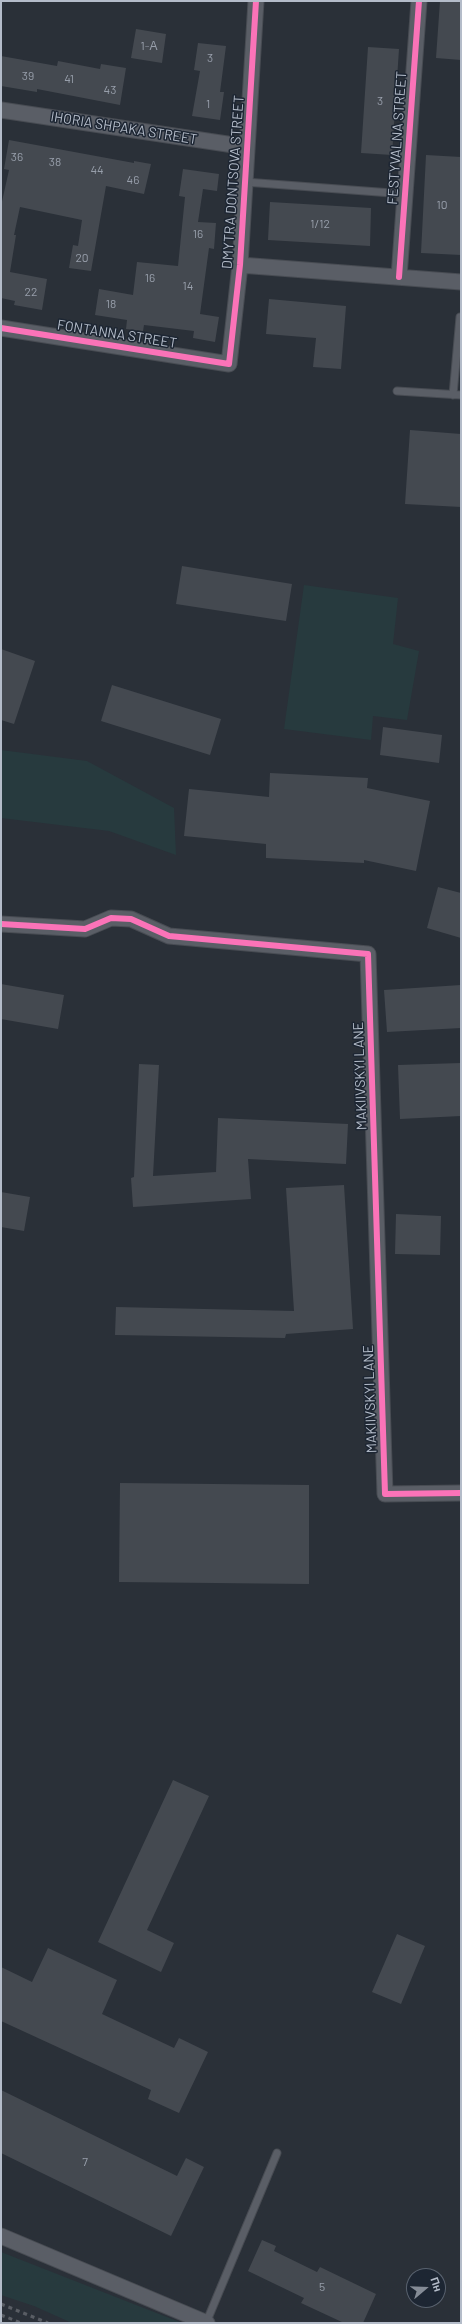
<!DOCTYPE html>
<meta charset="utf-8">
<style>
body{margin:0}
#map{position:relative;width:462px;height:2324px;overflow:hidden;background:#2a3038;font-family:Barlow,sans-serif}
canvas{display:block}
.frame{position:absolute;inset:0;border:2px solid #b4bcc9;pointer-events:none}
.north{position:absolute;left:406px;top:2268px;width:40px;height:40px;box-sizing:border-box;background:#1d2633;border:1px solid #59626f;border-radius:50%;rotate:71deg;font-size:11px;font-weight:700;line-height:16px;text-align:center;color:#b4bcc9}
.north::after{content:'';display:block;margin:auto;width:14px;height:18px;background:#848b96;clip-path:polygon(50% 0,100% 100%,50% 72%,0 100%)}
</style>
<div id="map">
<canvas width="462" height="2324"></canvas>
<div class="frame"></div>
<div class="north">Пн</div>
</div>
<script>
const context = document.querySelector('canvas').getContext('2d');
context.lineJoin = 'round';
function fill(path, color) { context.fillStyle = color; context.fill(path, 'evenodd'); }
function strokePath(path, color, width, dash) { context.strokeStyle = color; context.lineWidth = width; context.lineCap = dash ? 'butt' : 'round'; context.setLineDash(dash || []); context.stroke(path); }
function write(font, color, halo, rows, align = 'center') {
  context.font = font + ' Barlow,sans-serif'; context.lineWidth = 3; context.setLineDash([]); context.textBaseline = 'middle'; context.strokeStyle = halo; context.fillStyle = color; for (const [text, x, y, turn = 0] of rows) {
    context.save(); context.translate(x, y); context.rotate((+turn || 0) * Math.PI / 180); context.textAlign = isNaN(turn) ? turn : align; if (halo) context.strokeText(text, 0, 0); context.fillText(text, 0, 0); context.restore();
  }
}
fill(new Path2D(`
 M 304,585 L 398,598 L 393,644 L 419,651 L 407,720 L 373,716 L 371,740 L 284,729 Z
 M 1,750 L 87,761 L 174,808 L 176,855 L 109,831 L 1,818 Z
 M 1,2252 L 182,2323 L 72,2323 L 34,2306 L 1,2295 Z`), '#273a3e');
fill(new Path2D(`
 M 440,1 L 461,1 L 461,60 L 436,58 Z
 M 136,29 L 166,34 L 162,63 L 131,58 Z
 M 198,43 L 226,46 L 220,92 L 224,92 L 220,120 L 192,116 L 200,71 L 194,70 Z
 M 368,47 L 399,49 L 392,155 L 361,153 Z
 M 1,56 L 57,66 L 58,61 L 100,69 L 101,64 L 126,68 L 120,105 L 37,89 L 37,92 L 1,86 Z
 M 9,140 L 134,163 L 134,161 L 151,164 L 144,194 L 106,186 L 91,271 L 69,268 L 73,245 L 78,246 L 82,220 L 20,207 L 14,235 L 16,235 L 10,272 L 47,279 L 42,310 L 14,305 L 15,301 L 1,298 L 1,206 L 9,170 L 4,169 Z
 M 426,155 L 461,157 L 461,255 L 421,253 Z
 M 183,169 L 219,174 L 217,191 L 203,189 L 198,222 L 216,223 L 214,249 L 209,248 L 200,314 L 219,317 L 215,342 L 193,338 L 194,331 L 144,325 L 143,331 L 126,329 L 127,320 L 95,315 L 99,289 L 133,295 L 137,262 L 178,266 L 185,197 L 179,196 Z
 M 270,202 L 371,208 L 370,246 L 268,240 Z
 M 269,299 L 346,306 L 341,369 L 313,367 L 316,338 L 266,334 Z
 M 410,430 L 461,434 L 461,507 L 405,504 Z
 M 182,566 L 292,584 L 286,621 L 176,604 Z
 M 1,649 L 35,661 L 14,724 L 1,720 Z
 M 112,685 L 221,719 L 210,755 L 101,721 Z
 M 383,727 L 442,735 L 439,763 L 380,755 Z
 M 270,773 L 368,778 L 367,788 L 430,801 L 416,871 L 364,860 L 364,863 L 266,858 L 266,844 L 184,836 L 189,789 L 269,797 Z
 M 438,887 L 461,893 L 461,938 L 427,928 Z
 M 1,984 L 64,995 L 58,1029 L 1,1019 Z
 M 461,985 L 461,1028 L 387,1032 L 384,990 Z
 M 461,1063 L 461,1116 L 400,1119 L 398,1065 Z
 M 139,1064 L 159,1065 L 153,1176 L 216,1172 L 218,1118 L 348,1124 L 346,1164 L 248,1159 L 251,1199 L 133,1207 L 131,1178 L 134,1177 Z
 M 344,1185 L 353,1329 L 286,1334 L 285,1338 L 115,1335 L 116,1307 L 294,1311 L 286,1188 Z
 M 1,1192 L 30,1197 L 24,1231 L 1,1227 Z
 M 396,1214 L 441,1216 L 440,1255 L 395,1254 Z
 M 120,1483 L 309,1485 L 309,1584 L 119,1582 Z
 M 173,1780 L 209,1796 L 147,1930 L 174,1943 L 161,1972 L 98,1942 Z
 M 397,1934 L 425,1946 L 401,2004 L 372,1992 Z
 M 48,1948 L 117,1980 L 102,2014 L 174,2048 L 179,2038 L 208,2052 L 179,2113 L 148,2099 L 151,2090 L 1,2021 L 1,1967 L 32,1982 Z
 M 1,2090 L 177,2176 L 186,2158 L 204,2167 L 171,2236 L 1,2153 Z
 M 262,2240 L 276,2246 L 274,2251 L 317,2272 L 320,2267 L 376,2294 L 363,2323 L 344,2323 L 301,2303 L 304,2298 L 248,2271 Z`), '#444950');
const service = new Path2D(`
 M 245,182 L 405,194
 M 397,391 L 461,395
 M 453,395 L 460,317
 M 206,2323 L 277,2153`);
const minor = new Path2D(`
 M 1,110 L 247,147
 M 240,265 L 461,282
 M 399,277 L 419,1
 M 1,328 L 229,364 L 240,265 L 256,1
 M 1,924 L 85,929 L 111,918 L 131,919 L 169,936 L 368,954 L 385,1494 L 461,1493
 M 1,2236 L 207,2323`);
strokePath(service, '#484c53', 9);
strokePath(minor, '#484c53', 17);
strokePath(service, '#5a5e66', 7);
strokePath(minor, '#5a5e66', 15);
strokePath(new Path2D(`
 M 1,2304 L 48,2323
 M 1,2315 L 21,2323`), '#595d64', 3, [4, 4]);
strokePath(new Path2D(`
 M 399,277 L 419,1
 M 1,328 L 229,364 L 240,265 L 256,1
 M 1,924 L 85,929 L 111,918 L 131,919 L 169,936 L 368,954 L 385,1494 L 461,1493`), '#fb73b8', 6);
write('12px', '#989fab', null, [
 ["1-А",149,46],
 ["3",210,58],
 ["39",28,76],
 ["41",69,79],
 ["43",110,90],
 ["3",380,101],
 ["1",208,104],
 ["36",17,157],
 ["38",55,162],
 ["44",97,170],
 ["46",133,180],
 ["10",442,205],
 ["1/12",320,224],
 ["16",198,234],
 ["20",82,258],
 ["16",150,278],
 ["14",188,286],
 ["22",31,292],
 ["18",111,304],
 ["7",85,2162],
 ["5",322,2287]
]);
write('14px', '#b4bcc9', '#1d2633', [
 ["IHORIA SHPAKA STREET",124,128,9],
 ["FESTYVALNA STREET",397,138,-86],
 ["DMYTRA DONTSOVA STREET",233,182,-86],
 ["FONTANNA STREET",117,334,9],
 ["MAKIIVSKYI LANE",360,1076,-92],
 ["MAKIIVSKYI LANE",370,1399,-92]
]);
</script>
